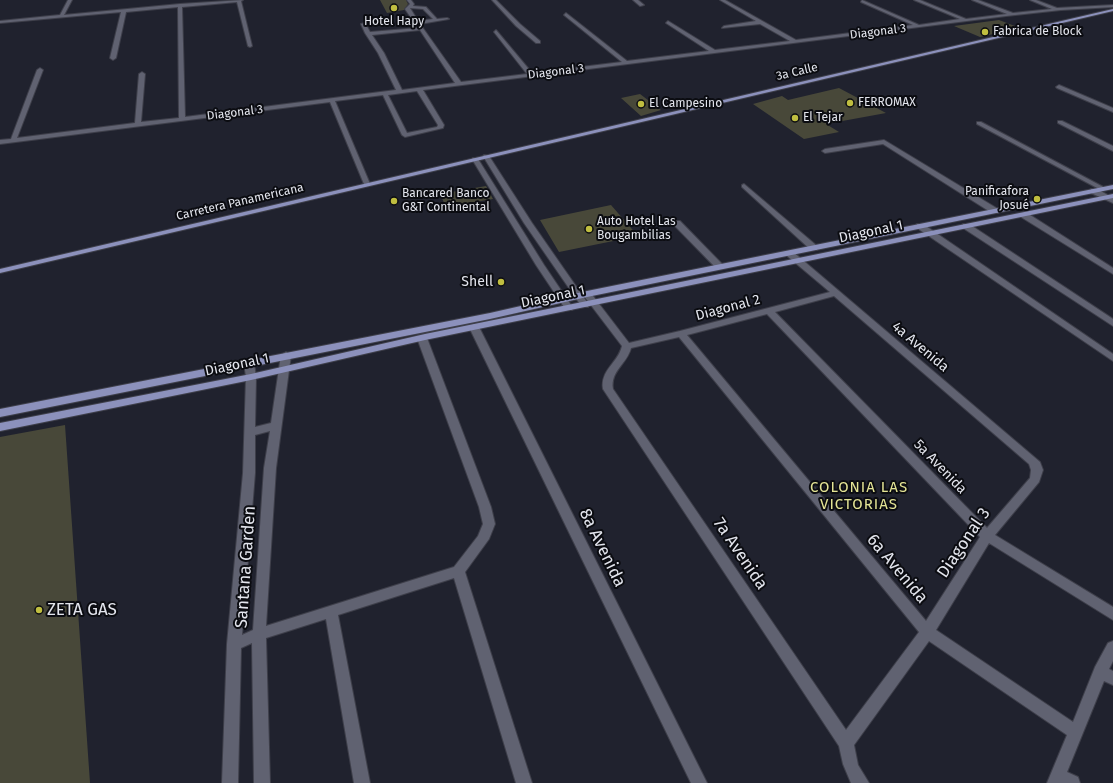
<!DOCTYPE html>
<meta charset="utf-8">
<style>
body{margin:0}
canvas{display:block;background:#20222e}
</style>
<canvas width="1113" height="783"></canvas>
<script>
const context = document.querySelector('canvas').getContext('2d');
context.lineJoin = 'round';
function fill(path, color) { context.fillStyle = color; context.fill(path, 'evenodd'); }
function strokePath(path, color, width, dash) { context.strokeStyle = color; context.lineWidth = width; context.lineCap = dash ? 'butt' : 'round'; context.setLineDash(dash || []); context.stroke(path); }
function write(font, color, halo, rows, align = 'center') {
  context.font = font + ' "Fira Sans",sans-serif'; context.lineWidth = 4; context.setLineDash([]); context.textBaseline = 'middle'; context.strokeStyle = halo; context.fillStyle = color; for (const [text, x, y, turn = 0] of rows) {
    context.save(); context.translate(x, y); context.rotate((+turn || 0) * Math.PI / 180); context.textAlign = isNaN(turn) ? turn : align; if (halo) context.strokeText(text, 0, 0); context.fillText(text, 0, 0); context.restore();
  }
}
fill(new Path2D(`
 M 380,0 L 406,0 L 408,4 L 404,10 L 387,13 Z
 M 999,20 L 1020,28 L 980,37 L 954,26 Z
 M 839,88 L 886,113 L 826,124 L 839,132 L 804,139 L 753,104 L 782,96 L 788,100 Z
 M 640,94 L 661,110 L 641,116 L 621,98 Z
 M 486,186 L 493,199 L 446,207 L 440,194 Z
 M 611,205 L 638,236 L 559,252 L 540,220 Z
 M 65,425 L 90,783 L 0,783 L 0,437 Z`), '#484839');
const minor = new Path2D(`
 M 68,0 L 72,0 L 64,15 L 180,4 L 243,0 L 241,1 L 252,46 L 250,47 L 248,46 L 237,2 L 182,7 L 185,117 L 396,90 L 378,53 L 365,33 L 361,24 L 365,23 L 370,32 L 418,28 L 405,9 L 410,4 L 407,0 L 411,0 L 414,4 L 413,6 L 426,7 L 437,19 L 447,18 L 449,19 L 420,24 L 461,82 L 527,74 L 494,32 L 496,30 L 532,73 L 622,62 L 564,15 L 566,13 L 627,61 L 709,51 L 666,23 L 668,21 L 715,50 L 790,41 L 760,24 L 722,28 L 724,26 L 756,21 L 720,0 L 725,0 L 796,40 L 913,25 L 861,2 L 862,0 L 919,25 L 960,19 L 914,0 L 920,0 L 966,19 L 1007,14 L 972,0 L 978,0 L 1013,13 L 1052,9 L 1030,0 L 1036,0 L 1057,8 L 1113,5 L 1113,7 L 1061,10 L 1006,16 L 423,90 L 444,125 L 443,128 L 405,137 L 402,135 L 383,95 L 335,101 L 370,184 L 367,186 L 364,184 L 330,102 L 0,144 L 0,140 L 11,139 L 37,70 L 40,68 L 43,70 L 17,138 L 135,123 L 139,74 L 142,72 L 145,74 L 141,122 L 179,118 L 178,7 L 126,12 L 116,58 L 113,60 L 110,58 L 121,12 L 0,23 L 0,21 L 60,15 ZM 410,8 L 423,9 L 433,19 L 418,21 ZM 420,30 L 455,83 L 402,90 L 384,53 L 372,35 ZM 417,91 L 438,125 L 437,127 L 407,133 L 388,95 Z
 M 492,0 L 496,0 L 520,24 L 540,41 L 540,43 L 536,43 L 516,26 Z
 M 633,0 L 638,0 L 644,5 L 640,6 Z
 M 1059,85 L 1113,108 L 1113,112 L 1057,88 L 1056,87 Z
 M 1058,121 L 1062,121 L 1113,146 L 1113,151 L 1058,123 Z
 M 977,122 L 981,122 L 1107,189 L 1105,190 L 1101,190 L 977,124 Z
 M 884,140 L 998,209 L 999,211 L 998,213 L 992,213 L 883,144 L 825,153 L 822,151 L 825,149 Z
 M 484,155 L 489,156 L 532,223 L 589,305 L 588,307 L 582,307 L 524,223 L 483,156 Z
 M 473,158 L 478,159 L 544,265 L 573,308 L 572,310 L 566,310 L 536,265 L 472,159 Z
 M 744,184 L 817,246 L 817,250 L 811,250 L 742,187 L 742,185 Z
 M 1091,189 L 1097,189 L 1113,198 L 1113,203 L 1091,193 Z
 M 1021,213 L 1027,213 L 1113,268 L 1113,274 L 1021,217 Z
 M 674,221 L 680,221 L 723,265 L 723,269 L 717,269 L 674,225 Z
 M 917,224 L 923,224 L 1113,354 L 1113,361 L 917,228 Z
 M 963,224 L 969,224 L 1113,319 L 1113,326 L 963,228 Z
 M 786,251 L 792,251 L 1040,462 L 1043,470 L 1039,482 L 995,535 L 1113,607 L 1113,620 L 989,543 L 936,630 L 1073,722 L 1095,667 L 1108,643 L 1113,641 L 1113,661 L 1109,669 L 1113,671 L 1113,685 L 1104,681 L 1067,772 L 1078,777 L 1080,783 L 1047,783 L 1067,735 L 929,641 L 854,745 L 858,765 L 869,783 L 851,783 L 843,764 L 839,746 L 603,389 C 600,370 618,363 622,346 L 584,296 L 583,294 L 584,292 L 590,292 L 629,343 L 680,331 L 830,292 L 786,255 ZM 834,296 L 1029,464 L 1031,470 L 1030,478 L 987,528 L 775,312 ZM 767,314 L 980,537 L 926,621 L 687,335 ZM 679,337 L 919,632 L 846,730 L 613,389 C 610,371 627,364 631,348 Z
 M 474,324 L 479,327 L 707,783 L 691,783 L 469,327 Z
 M 422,335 L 427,338 L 491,507 L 495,524 L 489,539 L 465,572 L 532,783 L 516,783 L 454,578 L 338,615 L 370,783 L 354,783 L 326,619 L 266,638 L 270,783 L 254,783 L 252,643 L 241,648 L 238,783 L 222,783 L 227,644 L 243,473 L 246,377 L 244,363 L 249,360 L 254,363 L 256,377 L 255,427 L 271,423 L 281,355 L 286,352 L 291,355 L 276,468 L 266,626 L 454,567 L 478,536 L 483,524 L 479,507 L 417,338 ZM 270,431 L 264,468 L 253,630 L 242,635 L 255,473 L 255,435 Z`);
const major = new Path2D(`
 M 1113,9 L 1113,11 L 0,273 L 0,269 Z
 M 1113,185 L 1113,189 L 587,297 L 490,319 L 0,417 L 0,409 L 490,313 L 587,291 Z
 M 1113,194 L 1113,198 L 425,340 L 251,380 L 0,431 L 0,423 L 251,374 L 425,334 Z`);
strokePath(minor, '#3e3f4a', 2);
strokePath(major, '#3e3f4a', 2);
fill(minor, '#606271');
fill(major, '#8c91bc');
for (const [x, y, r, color] of [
 [394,8,4,"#c0be40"],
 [985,32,4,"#c0be40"],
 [850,103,4,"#c0be40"],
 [641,104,4,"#c0be40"],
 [795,118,4,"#c0be40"],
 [1037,199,4,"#c0be40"],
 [394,201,4,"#c0be40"],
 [589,229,4,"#c0be40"],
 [501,282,4,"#c0be40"],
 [39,610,4,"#c0be40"]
]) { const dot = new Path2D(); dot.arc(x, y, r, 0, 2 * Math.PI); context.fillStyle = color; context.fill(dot); strokePath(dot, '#0b0c11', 1.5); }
write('12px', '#e3e5ed', '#0b0c11', [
 ["Hotel Hapy",394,22,"center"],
 ["Fabrica de Block",993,32],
 ["FERROMAX",858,103],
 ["El Campesino",649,104],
 ["El Tejar",803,118],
 ["Panificafora",1029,192,"right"],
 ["Josué",1029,206,"right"],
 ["Bancared Banco",402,194],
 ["G&T Continental",402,208],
 ["Auto Hotel Las",597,222],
 ["Bougambilias",597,236]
], 'left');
write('12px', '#e3e5ed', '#0b0c11', [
 ["Diagonal 3",878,32,-7],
 ["Diagonal 3",556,72,-7],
 ["3a Calle",797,72,-13],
 ["Diagonal 3",235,113,-7],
 ["Carretera Panamericana",240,202,-13]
]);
write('14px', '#e3e5ed', '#0b0c11', [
 ["Diagonal 1",871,232,-12],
 ["Diagonal 1",553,297,-12],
 ["Diagonal 2",728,308,-15],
 ["4a Avenida",920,347,40],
 ["Diagonal 1",237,365,-12],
 ["5a Avenida",940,467,46]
]);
write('14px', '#e3e5ed', '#0b0c11', [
 ["Shell",493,282]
], 'right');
context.letterSpacing = '1px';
write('15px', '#e4e495', '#0b0c11', [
 ["COLONIA LAS",859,488],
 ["VICTORIAS",859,505]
]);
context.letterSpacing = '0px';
write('17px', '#e3e5ed', '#0b0c11', [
 ["Diagonal 3",964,543,-56],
 ["8a Avenida",602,548,64],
 ["7a Avenida",740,554,56],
 ["Santana Garden",246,567,-86],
 ["6a Avenida",897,569,50]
]);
write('17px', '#e3e5ed', '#0b0c11', [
 ["ZETA GAS",47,610]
], 'left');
</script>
